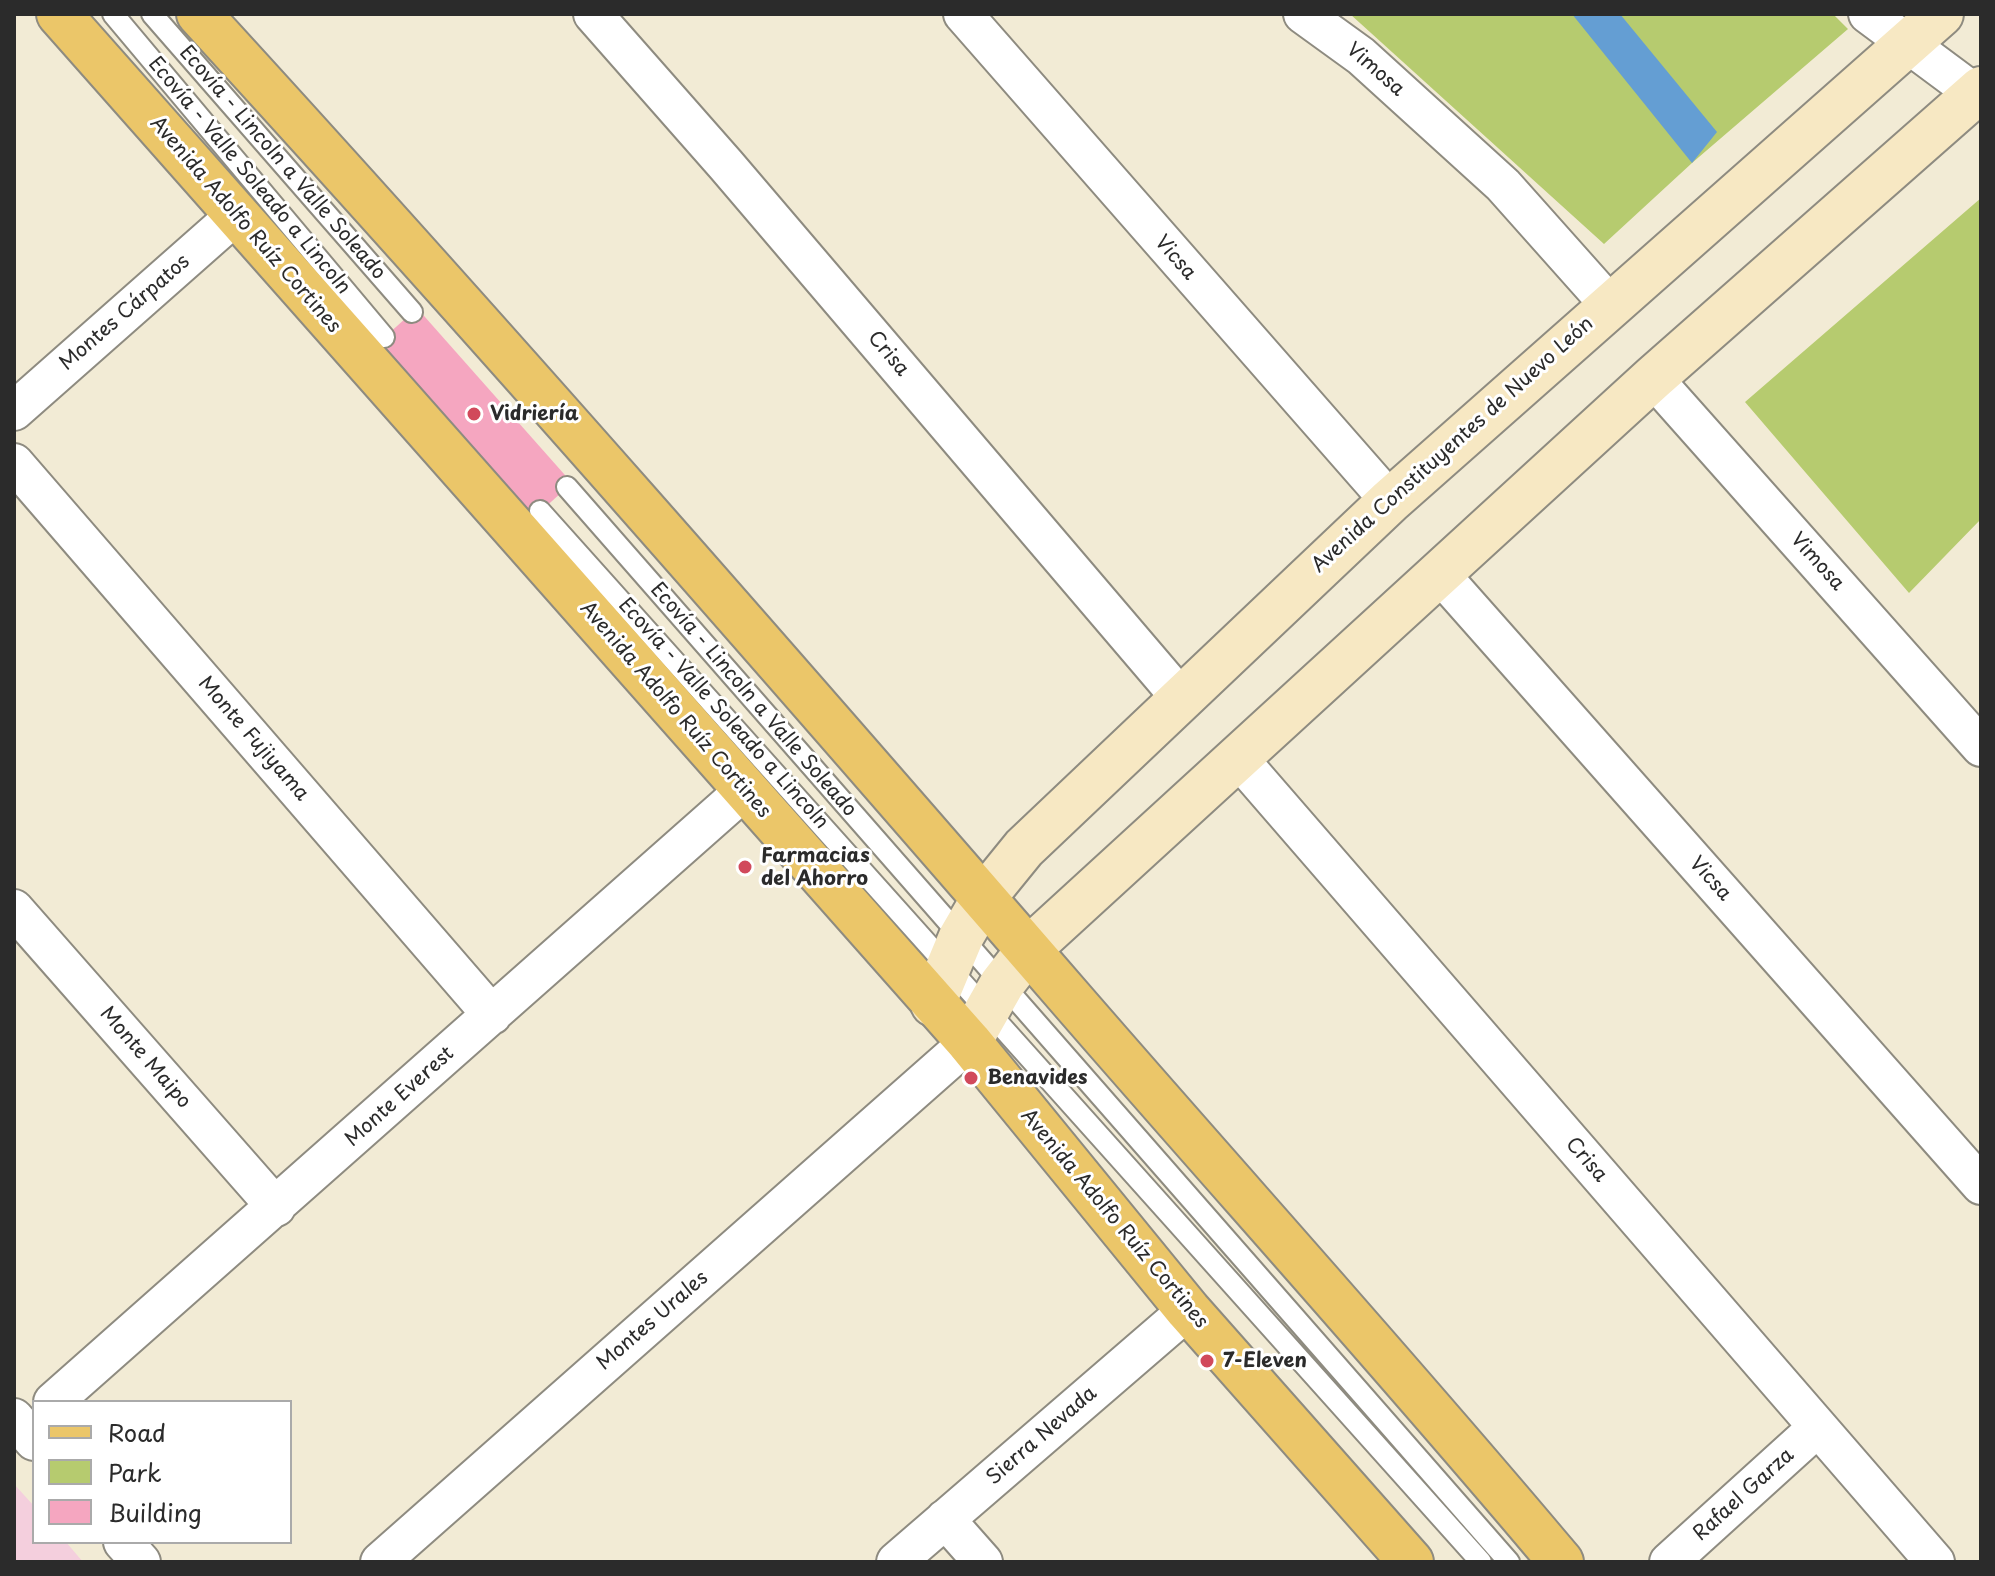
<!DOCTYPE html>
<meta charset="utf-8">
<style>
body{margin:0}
#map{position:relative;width:1995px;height:1576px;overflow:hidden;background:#f2ebd5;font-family:"Playpen Sans",sans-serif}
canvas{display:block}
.frame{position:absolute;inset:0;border:16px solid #2b2b2b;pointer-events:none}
.legend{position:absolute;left:32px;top:1400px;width:260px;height:144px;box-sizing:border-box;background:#fff;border:2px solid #aaa;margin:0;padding:10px 14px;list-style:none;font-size:24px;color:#2b2b2b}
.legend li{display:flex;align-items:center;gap:16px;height:40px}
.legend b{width:40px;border:2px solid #aaa}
</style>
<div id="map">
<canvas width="1995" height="1576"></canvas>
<div class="frame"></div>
<ul class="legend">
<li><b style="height:10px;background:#ebc669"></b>Road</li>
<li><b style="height:22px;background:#b6cb6f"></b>Park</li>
<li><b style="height:22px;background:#f5a6c0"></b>Building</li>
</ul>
</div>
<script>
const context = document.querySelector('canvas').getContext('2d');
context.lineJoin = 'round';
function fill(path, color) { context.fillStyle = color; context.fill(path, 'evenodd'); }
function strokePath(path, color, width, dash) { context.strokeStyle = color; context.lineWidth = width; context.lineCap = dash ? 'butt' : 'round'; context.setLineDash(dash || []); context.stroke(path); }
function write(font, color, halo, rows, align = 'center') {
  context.font = font + ' "Playpen Sans",sans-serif'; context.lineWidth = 6; context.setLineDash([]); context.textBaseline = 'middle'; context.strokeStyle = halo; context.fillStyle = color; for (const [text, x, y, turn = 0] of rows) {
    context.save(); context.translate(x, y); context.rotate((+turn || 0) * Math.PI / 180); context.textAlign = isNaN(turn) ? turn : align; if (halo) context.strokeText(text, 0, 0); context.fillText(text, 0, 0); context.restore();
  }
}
fill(new Path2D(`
 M 14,1484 L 34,1506 L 34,1542 L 66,1542 L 83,1562 L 14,1562 Z`), '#f4cfdd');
fill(new Path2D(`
 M 1350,14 L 1833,14 L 1848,29 L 1692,163 L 1604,244 Z
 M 1981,198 L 1981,519 L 1909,593 L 1745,402 Z`), '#b6cb6f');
fill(new Path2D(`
 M 1572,14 L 1620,14 L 1717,132 L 1692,163 Z`), '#649ed3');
fill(new Path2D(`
 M 417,308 L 572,483 L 531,520 L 376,345 Z`), '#f5a6c0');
const lane = new Path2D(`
 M 113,14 L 384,337
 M 152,14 L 412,312
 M 567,487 L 1509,1562
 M 540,511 L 1481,1562`);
const street = new Path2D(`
 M 593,14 L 726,165 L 1180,697
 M 963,14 L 1390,501
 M 1303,14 L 1361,56 L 1503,185 L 1609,304
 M 1868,14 L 1981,98
 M 1653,378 L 1981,747
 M 14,411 L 236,215
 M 14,463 L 492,1015
 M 1439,573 L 1981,1185
 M 1238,758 L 1935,1562
 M 14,909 L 276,1207
 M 53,1402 L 745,790
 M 14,1418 L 34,1441
 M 945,1519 L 983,1562
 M 123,1542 L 141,1562
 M 380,1562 L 969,1042
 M 896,1562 L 1188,1310
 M 1669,1562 L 1818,1427`);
const secondary = new Path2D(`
 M 933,1004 L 961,937 L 985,896 L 1024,848 L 1390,501 L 1941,14
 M 969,1042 L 1002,984 L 1030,948 L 1653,378 L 1981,89`);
const primary = new Path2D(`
 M 59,14 L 969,1042 L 1188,1310 L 1411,1562
 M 199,14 C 495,337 784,668 1071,999 C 1234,1187 1401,1371 1561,1562`);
strokePath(lane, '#8e8b80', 24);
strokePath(street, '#8e8b80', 42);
strokePath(secondary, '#8e8b80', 48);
strokePath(primary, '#8e8b80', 48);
strokePath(lane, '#fff', 20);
strokePath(street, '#fff', 38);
strokePath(secondary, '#f7e8c3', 44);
strokePath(primary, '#ebc669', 44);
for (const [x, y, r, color] of [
 [474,414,8,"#d1495b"],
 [745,867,8,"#d1495b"],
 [971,1078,8,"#d1495b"],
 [1207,1361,8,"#d1495b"]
]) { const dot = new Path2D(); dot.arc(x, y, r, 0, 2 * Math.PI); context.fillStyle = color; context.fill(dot); strokePath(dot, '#fff', 3); }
write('20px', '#2b2b2b', '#fff', [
 ["Vimosa",1375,70,41],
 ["Ecovía - Lincoln a Valle Soleado",282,163,49],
 ["Ecovía - Valle Soleado a Lincoln",249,176,50],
 ["Avenida Adolfo Ruíz Cortines",245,225,49],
 ["Vicsa",1175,258,49],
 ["Montes Cárpatos",125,313,-41],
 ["Crisa",888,354,50],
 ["Avenida Constituyentes de Nuevo León",1453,445,-42],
 ["Vimosa",1817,562,48],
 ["Ecovía - Lincoln a Valle Soleado",753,700,49],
 ["Avenida Adolfo Ruíz Cortines",675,710,49],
 ["Ecovía - Valle Soleado a Lincoln",723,714,48],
 ["Monte Fujiyama",253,739,49],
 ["Vicsa",1710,879,48],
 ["Monte Maipo",145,1058,49],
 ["Monte Everest",400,1097,-42],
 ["Crisa",1586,1160,49],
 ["Avenida Adolfo Ruíz Cortines",1114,1219,50],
 ["Montes Urales",653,1321,-41],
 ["Sierra Nevada",1042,1436,-41],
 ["Rafael Garza",1744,1495,-42]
]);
write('bold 20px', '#2b2b2b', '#fff', [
 ["Vidriería",490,414],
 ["Farmacias",761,856],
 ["del Ahorro",761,879],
 ["Benavides",987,1078],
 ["7-Eleven",1223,1361]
], 'left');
</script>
